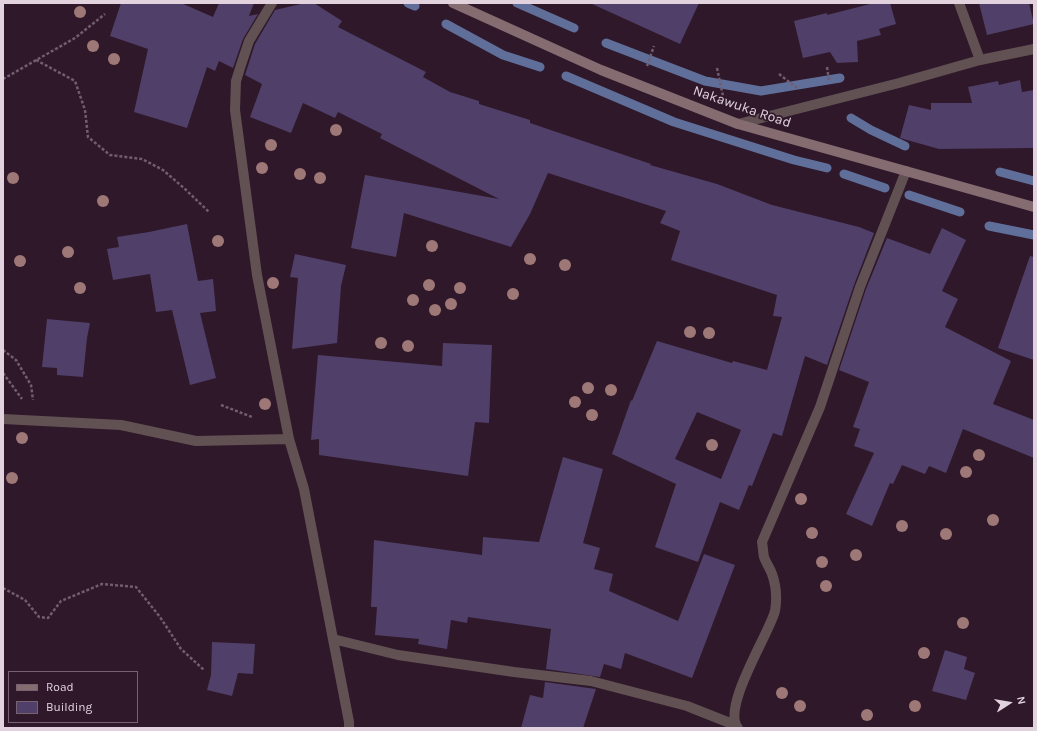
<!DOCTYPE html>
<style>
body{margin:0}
#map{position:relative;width:1037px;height:731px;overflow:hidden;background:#2f182a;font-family:Karla,sans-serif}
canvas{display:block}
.frame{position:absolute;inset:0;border:4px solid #e2d2de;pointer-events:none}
.legend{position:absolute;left:8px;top:671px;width:130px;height:52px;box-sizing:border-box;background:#2f182a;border:1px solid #776272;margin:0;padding:5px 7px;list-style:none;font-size:12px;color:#e2d2de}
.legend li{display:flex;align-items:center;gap:8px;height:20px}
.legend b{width:20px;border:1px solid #776272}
.north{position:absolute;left:989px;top:683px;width:40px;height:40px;-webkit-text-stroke:3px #2f182a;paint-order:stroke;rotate:78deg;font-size:11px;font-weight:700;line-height:16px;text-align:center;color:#e2d2de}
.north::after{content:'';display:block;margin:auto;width:14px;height:18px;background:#e2d2de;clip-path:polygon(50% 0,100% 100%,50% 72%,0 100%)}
</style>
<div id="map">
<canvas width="1037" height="731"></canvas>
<div class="frame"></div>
<ul class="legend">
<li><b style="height:5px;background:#856c70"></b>Road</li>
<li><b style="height:11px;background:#503f68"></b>Building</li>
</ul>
<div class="north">N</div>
</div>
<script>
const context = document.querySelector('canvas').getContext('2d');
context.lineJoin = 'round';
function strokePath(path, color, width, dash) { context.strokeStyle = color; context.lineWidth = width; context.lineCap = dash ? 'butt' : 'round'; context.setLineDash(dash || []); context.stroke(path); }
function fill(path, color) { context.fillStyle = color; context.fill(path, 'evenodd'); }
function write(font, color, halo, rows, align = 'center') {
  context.font = font + ' Karla,sans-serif'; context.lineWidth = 3.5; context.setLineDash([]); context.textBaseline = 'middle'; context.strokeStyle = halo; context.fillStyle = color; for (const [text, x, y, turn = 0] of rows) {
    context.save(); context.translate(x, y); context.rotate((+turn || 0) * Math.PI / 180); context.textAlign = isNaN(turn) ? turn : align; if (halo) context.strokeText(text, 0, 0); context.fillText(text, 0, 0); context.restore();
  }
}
strokePath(new Path2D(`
 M 408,3 L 415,6
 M 517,3 L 574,28
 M 446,24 L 503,55 L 540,67
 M 606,43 L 705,81 L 761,91 L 840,78
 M 566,76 L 674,122 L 794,160 L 827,168
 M 851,118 L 871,130 L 905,146
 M 1000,172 L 1034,181
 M 844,174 L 885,188
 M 909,195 L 960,212
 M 989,226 L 1034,235`), '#606f9a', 9);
fill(new Path2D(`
 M 121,3 L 181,3 L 213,17 L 219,3 L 254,3 L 249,16 L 258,14 L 243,39 L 233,68 L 219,61 L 215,71 L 207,67 L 187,128 L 134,112 L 148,49 L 110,36 Z
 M 305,3 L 314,3 L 342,21 L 338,27 L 426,72 L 423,77 L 450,92 L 479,101 L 479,104 L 530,120 L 530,123 L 651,164 L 650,165 L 717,184 L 772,205 L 859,227 L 874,233 L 854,285 L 827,365 L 805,356 L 782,436 L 773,433 L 752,486 L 749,485 L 739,510 L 720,502 L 698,562 L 655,547 L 676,484 L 612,454 L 631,400 L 632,401 L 657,341 L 732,363 L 733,361 L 767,370 L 782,317 L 773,316 L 777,295 L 671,260 L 680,231 L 660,223 L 666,211 L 548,173 L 530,214 L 511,247 L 404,213 L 396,257 L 351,248 L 365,175 L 499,199 L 380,138 L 382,134 L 338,112 L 335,118 L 303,103 L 291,133 L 250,117 L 262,84 L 245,75 L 255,44 L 275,10 ZM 697,412 L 741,430 L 721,479 L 675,459 Z
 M 590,3 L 699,3 L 680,44 Z
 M 874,3 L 890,3 L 896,24 L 879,29 L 881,35 L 857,41 L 858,62 L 837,63 L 830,52 L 803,58 L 794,21 L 827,13 L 827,15 Z
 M 979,3 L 1029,3 L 1034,24 L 987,35 Z
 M 1020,80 L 1022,92 L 1034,90 L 1034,148 L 939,149 L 900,138 L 909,105 L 931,110 L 931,103 L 972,103 L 968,87 L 998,81 L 999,85 Z
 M 187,224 L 198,281 L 213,279 L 216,311 L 200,313 L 216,378 L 190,385 L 172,310 L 156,312 L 150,274 L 113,280 L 107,249 L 119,247 L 117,237 L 149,232 Z
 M 942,228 L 966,240 L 942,291 L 958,299 L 945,327 L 1011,361 L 993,404 L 1034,420 L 1034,458 L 963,429 L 946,473 L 929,466 L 925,474 L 902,465 L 893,484 L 890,483 L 872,526 L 846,514 L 874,453 L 854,446 L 860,429 L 853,427 L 869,382 L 839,370 L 866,289 L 887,238 L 930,254 Z
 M 295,254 L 346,265 L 341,286 L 337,343 L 292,349 L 298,278 L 290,277 Z
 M 1030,256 L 1034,257 L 1034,360 L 998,348 Z
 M 47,319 L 90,323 L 87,338 L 83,377 L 57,375 L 57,368 L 42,367 Z
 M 443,343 L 492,345 L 489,423 L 475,422 L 468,476 L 319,455 L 319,439 L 311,440 L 318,355 L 442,366 Z
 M 563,457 L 603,469 L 583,543 L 600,548 L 594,569 L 613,574 L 609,591 L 678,621 L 704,554 L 735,565 L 692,678 L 625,653 L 621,669 L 604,664 L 600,677 L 546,669 L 551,629 L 468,617 L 467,623 L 451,620 L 447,649 L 418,644 L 419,639 L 375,635 L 377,607 L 371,607 L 374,540 L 482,555 L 483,537 L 539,542 Z
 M 212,642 L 255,644 L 253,674 L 238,673 L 232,696 L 207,690 L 211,675 Z
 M 945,650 L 967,657 L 964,669 L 975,673 L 966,700 L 932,691 Z
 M 545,682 L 596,689 L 583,728 L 521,728 L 530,695 L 543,698 Z`), '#503f68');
strokePath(new Path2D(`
 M 36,60 L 75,81 L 85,110 L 88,137 L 110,155 L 142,159 L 163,170 L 185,189 L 209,212
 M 647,66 L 654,46
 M 827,67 L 829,80
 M 717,68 L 723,96
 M 779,74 L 797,88
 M 3,79 L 75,38 L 105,14
 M 3,350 L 16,360 L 31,385 L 33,400
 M 3,373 L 22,399
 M 221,405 L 252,417
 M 3,588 L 25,600 L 39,617 L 48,618 L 61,601 L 102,584 L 136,587 L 160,617 L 181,649 L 204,670`), '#715d6d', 2.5, [3, 2]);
strokePath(new Path2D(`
 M 272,3 L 249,41 L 241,65 L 236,81 L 235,110 L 257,275 L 289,439 L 304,489 L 349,722 L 349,728
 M 959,3 L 980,60
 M 738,124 L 899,83 L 980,60 L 1034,49
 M 3,419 L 121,425 L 196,441 L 289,439
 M 333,639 L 398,655 L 514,672 L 591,681 L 687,706 L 735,725
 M 738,728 C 721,708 769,634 775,611 C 777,599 776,585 772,574 C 770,568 766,563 764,557 C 763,553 763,547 762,542 L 820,407 L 860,287 L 906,171`), '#615153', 10);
strokePath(new Path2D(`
 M 453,3 L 601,70 L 738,124 L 1034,207`), '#856c70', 10);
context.fillStyle = '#9d7876';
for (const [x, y] of [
 [80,12],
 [93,46],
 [114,59],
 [336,130],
 [271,145],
 [262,168],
 [300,174],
 [13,178],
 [320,178],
 [103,201],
 [218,241],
 [432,246],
 [68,252],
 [530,259],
 [20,261],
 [565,265],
 [273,283],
 [429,285],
 [80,288],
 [460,288],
 [513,294],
 [413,300],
 [451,304],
 [435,310],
 [690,332],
 [709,333],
 [381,343],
 [408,346],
 [588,388],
 [611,390],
 [575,402],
 [265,404],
 [592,415],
 [22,438],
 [712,445],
 [979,455],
 [966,472],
 [12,478],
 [801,499],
 [993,520],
 [902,526],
 [812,533],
 [946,534],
 [856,555],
 [822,562],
 [826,586],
 [963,623],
 [924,653],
 [782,693],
 [800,706],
 [915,706],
 [867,715]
]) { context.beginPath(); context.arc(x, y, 6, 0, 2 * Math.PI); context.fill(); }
write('14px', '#e2d2de', '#2f182a', [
 ["Nakawuka Road",742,107,19]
]);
</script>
